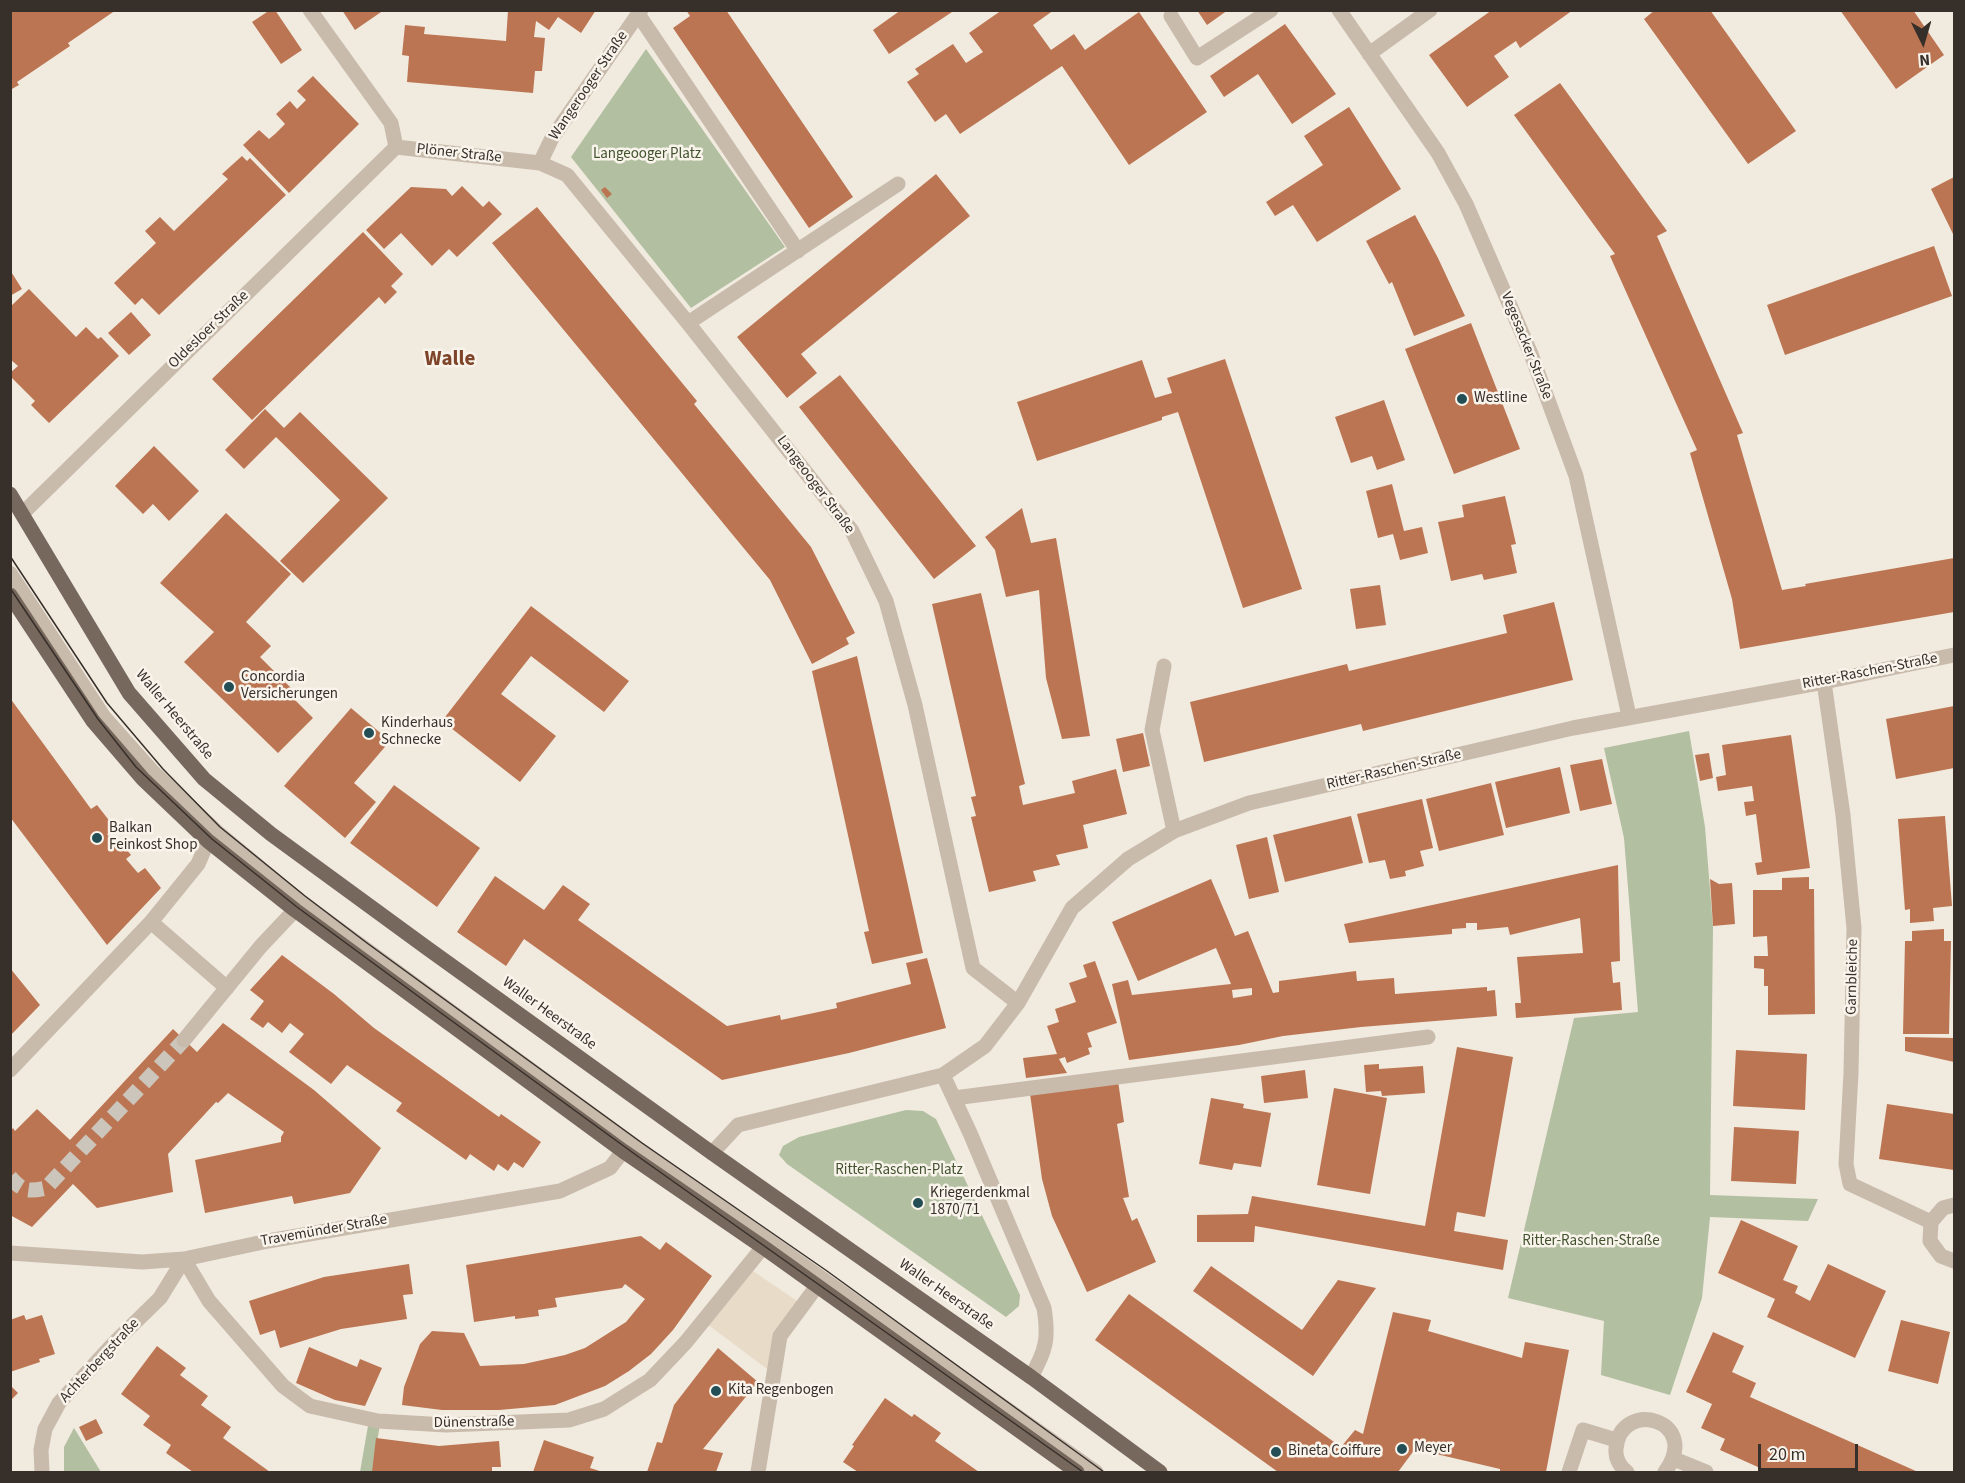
<!DOCTYPE html>
<meta charset="utf-8">
<style>
body{margin:0}
#map{position:relative;width:1965px;height:1483px;overflow:hidden;background:#f1eadf;font-family:"Source Sans 3",sans-serif}
canvas{display:block}
.frame{position:absolute;inset:0;border:12px solid #372f2a;pointer-events:none}
.north{position:absolute;left:1893px;top:12px;width:60px;height:60px;-webkit-text-stroke:4px #f9f4eb;paint-order:stroke;rotate:175deg;font-size:16px;font-weight:700;line-height:24px;text-align:center;color:#372f2a}
.north::after{content:'';display:block;margin:auto;width:21px;height:27px;background:#372f2a;clip-path:polygon(50% 0,100% 100%,50% 72%,0 100%)}
.scale{position:absolute;left:1758px;top:1444px;width:100px;height:27px;box-sizing:border-box;border:3px solid #372f2a;border-top:0;padding-left:8px;font-size:18px;line-height:21px;white-space:nowrap;color:#372f2a;-webkit-text-stroke:4px #f9f4eb;paint-order:stroke}
</style>
<div id="map">
<canvas width="1965" height="1483"></canvas>
<div class="frame"></div>
<div class="north">N</div>
<div class="scale">20 m</div>
</div>
<script>
const context = document.querySelector('canvas').getContext('2d');
context.lineJoin = 'round';
function fill(path, color) { context.fillStyle = color; context.fill(path, 'evenodd'); }
function strokePath(path, color, width, dash) { context.strokeStyle = color; context.lineWidth = width; context.lineCap = dash ? 'butt' : 'round'; context.setLineDash(dash || []); context.stroke(path); }
function write(font, color, halo, rows, align = 'center') {
  context.font = font + ' "Source Sans 3",sans-serif'; context.lineWidth = 5; context.setLineDash([]); context.textBaseline = 'middle'; context.strokeStyle = halo; context.fillStyle = color; for (const [text, x, y, turn = 0] of rows) {
    context.save(); context.translate(x, y); context.rotate((+turn || 0) * Math.PI / 180); context.textAlign = isNaN(turn) ? turn : align; if (halo) context.strokeText(text, 0, 0); context.fillText(text, 0, 0); context.restore();
  }
}
fill(new Path2D(`
 M 646,49 L 785,247 L 691,308 L 571,157 Z
 M 1689,731 L 1705,827 L 1713,927 L 1710,1195 L 1818,1199 L 1808,1221 L 1710,1217 L 1702,1298 L 1670,1395 L 1601,1375 L 1604,1321 L 1508,1298 L 1574,1018 L 1638,1012 L 1624,838 L 1604,748 Z
 M 906,1110 L 923,1111 L 936,1119 L 1020,1295 L 1019,1306 L 1006,1317 L 787,1164 L 779,1155 L 783,1146 L 799,1137 Z
 M 369,1420 L 380,1423 L 373,1472 L 360,1472 Z
 M 74,1428 L 101,1472 L 64,1472 L 64,1447 Z`), '#b2bfa0');
fill(new Path2D(`
 M 747,1267 L 803,1305 L 780,1336 L 775,1375 L 703,1321 Z`), '#e8dcc8');
fill(new Path2D(`
 M 14,10 L 116,10 L 68,43 L 70,46 L 17,82 L 19,85 L 10,90 L 10,13 Z
 M 270,10 L 275,10 L 302,50 L 281,64 L 252,22 Z
 M 342,10 L 384,10 L 355,30 Z
 M 508,10 L 596,10 L 581,33 L 558,17 L 549,30 L 536,21 L 534,37 L 545,38 L 542,71 L 535,71 L 533,93 L 407,82 L 409,56 L 402,55 L 405,25 L 425,27 L 424,34 L 506,41 Z
 M 686,10 L 726,10 L 853,197 L 809,228 L 673,28 L 690,16 Z
 M 901,10 L 955,10 L 889,54 L 873,30 Z
 M 1002,10 L 1054,10 L 1033,25 L 1051,50 L 1074,34 L 1085,50 L 1139,12 L 1207,112 L 1129,165 L 1062,66 L 960,134 L 946,114 L 935,122 L 907,82 L 919,74 L 915,69 L 953,44 L 966,63 L 983,52 L 969,33 Z
 M 1197,10 L 1228,10 L 1207,25 Z
 M 1492,10 L 1573,10 L 1520,48 L 1516,41 L 1494,56 L 1509,77 L 1467,107 L 1429,55 Z
 M 1655,10 L 1710,10 L 1796,131 L 1748,164 L 1644,19 Z
 M 1840,10 L 1913,10 L 1944,55 L 1896,89 Z
 M 1285,24 L 1336,94 L 1292,124 L 1258,74 L 1224,97 L 1210,76 Z
 M 313,76 L 359,124 L 289,193 L 243,145 L 259,130 L 269,139 L 275,134 L 285,124 L 276,114 L 290,101 L 297,109 L 306,100 L 297,91 Z
 M 1560,83 L 1667,231 L 1657,236 L 1743,433 L 1737,435 L 1782,590 L 1806,586 L 1805,584 L 1954,558 L 1954,612 L 1740,649 L 1732,599 L 1690,453 L 1697,450 L 1610,256 L 1615,254 L 1514,115 Z
 M 1349,107 L 1401,189 L 1317,242 L 1293,205 L 1275,216 L 1266,202 L 1323,165 L 1304,136 Z
 M 242,156 L 247,161 L 250,158 L 286,195 L 159,315 L 142,298 L 135,305 L 114,283 L 156,243 L 145,231 L 160,217 L 174,231 L 228,179 L 222,174 Z
 M 936,174 L 970,216 L 801,354 L 817,373 L 787,398 L 737,337 Z
 M 1954,177 L 1954,236 L 1931,189 Z
 M 462,186 L 483,207 L 489,201 L 502,214 L 457,257 L 449,249 L 432,266 L 401,233 L 384,249 L 366,230 L 411,187 L 446,189 L 452,196 Z
 M 605,187 L 612,194 L 607,198 L 601,190 Z
 M 537,207 L 697,401 L 694,404 L 811,547 L 855,633 L 846,638 L 849,644 L 812,664 L 770,580 L 492,243 Z
 M 1415,215 L 1438,258 L 1465,316 L 1414,336 L 1392,282 L 1389,284 L 1366,241 Z
 M 363,232 L 403,274 L 391,286 L 397,292 L 385,304 L 379,297 L 252,420 L 212,379 Z
 M 1934,246 L 1952,296 L 1785,355 L 1767,305 Z
 M 10,270 L 22,289 L 10,296 Z
 M 29,289 L 76,337 L 86,327 L 98,339 L 101,337 L 119,356 L 49,423 L 31,405 L 35,401 L 10,376 L 10,373 L 18,366 L 10,359 L 10,307 Z
 M 131,312 L 151,335 L 129,355 L 108,333 Z
 M 1471,323 L 1520,449 L 1454,474 L 1405,349 Z
 M 1225,359 L 1302,589 L 1243,608 L 1178,412 L 1162,417 L 1162,420 L 1037,461 L 1017,402 L 1142,360 L 1155,398 L 1172,393 L 1167,378 Z
 M 840,375 L 976,546 L 934,579 L 799,407 Z
 M 1384,400 L 1405,460 L 1377,470 L 1372,456 L 1351,463 L 1335,417 Z
 M 265,409 L 284,428 L 300,412 L 388,498 L 303,583 L 280,561 L 340,500 L 276,437 L 244,469 L 225,450 Z
 M 154,446 L 199,491 L 169,521 L 153,504 L 143,514 L 115,486 Z
 M 1392,484 L 1404,531 L 1422,527 L 1428,553 L 1400,560 L 1393,534 L 1378,538 L 1366,491 Z
 M 1505,496 L 1516,544 L 1511,545 L 1517,573 L 1484,580 L 1482,574 L 1451,581 L 1438,522 L 1464,517 L 1462,505 Z
 M 1022,508 L 1031,543 L 1056,538 L 1090,736 L 1062,739 L 1046,678 L 1039,590 L 1006,597 L 995,550 L 985,537 Z
 M 226,513 L 291,574 L 246,622 L 271,646 L 260,657 L 297,694 L 293,698 L 313,718 L 278,753 L 184,662 L 214,632 L 160,583 Z
 M 1380,585 L 1386,625 L 1356,629 L 1350,589 Z
 M 981,593 L 1025,784 L 1019,786 L 1023,805 L 1075,793 L 1072,781 L 1116,769 L 1127,814 L 1083,825 L 1088,848 L 1056,855 L 1060,865 L 1033,871 L 1036,881 L 989,892 L 971,817 L 976,816 L 971,797 L 976,796 L 932,604 Z
 M 1554,602 L 1573,680 L 1363,731 L 1361,724 L 1204,762 L 1190,702 L 1347,664 L 1349,671 L 1507,633 L 1503,615 Z
 M 531,606 L 629,681 L 604,712 L 531,656 L 501,694 L 556,736 L 520,782 L 442,721 Z
 M 857,656 L 923,953 L 872,964 L 864,932 L 869,931 L 812,671 Z
 M 10,698 L 91,809 L 97,805 L 115,828 L 107,834 L 114,843 L 118,839 L 131,855 L 126,859 L 138,873 L 145,868 L 161,888 L 107,945 L 10,817 Z
 M 1954,706 L 1954,768 L 1896,779 L 1886,719 Z
 M 351,708 L 390,741 L 354,783 L 376,802 L 345,838 L 284,786 Z
 M 1143,733 L 1150,766 L 1123,772 L 1116,739 Z
 M 1791,735 L 1810,868 L 1757,875 L 1755,863 L 1762,862 L 1756,814 L 1746,816 L 1744,802 L 1754,801 L 1752,786 L 1718,791 L 1716,777 L 1726,775 L 1722,745 Z
 M 1709,753 L 1713,778 L 1700,781 L 1695,755 Z
 M 1602,759 L 1612,804 L 1580,811 L 1570,765 Z
 M 1560,767 L 1570,813 L 1506,828 L 1495,782 Z
 M 1491,783 L 1504,835 L 1439,851 L 1426,799 Z
 M 394,785 L 480,848 L 437,907 L 350,843 Z
 M 1422,799 L 1433,848 L 1420,851 L 1424,866 L 1405,871 L 1406,876 L 1390,879 L 1385,860 L 1369,863 L 1357,814 Z
 M 1351,816 L 1363,863 L 1285,882 L 1273,835 Z
 M 1945,816 L 1952,906 L 1933,908 L 1934,921 L 1910,923 L 1910,909 L 1905,910 L 1898,819 Z
 M 1267,837 L 1279,892 L 1249,899 L 1236,845 Z
 M 1618,865 L 1620,961 L 1611,962 L 1613,983 L 1620,982 L 1622,1010 L 1516,1018 L 1515,1003 L 1521,1003 L 1517,957 L 1583,953 L 1580,918 L 1510,935 L 1508,927 L 1477,930 L 1477,923 L 1466,923 L 1466,928 L 1452,929 L 1452,934 L 1349,943 L 1344,924 Z
 M 495,876 L 544,910 L 563,885 L 590,904 L 578,920 L 727,1026 L 780,1015 L 781,1020 L 837,1008 L 836,1003 L 911,984 L 906,963 L 927,958 L 946,1028 L 849,1053 L 722,1080 L 524,939 L 506,966 L 457,932 Z
 M 1809,877 L 1809,889 L 1814,889 L 1815,1014 L 1768,1015 L 1768,986 L 1764,986 L 1764,969 L 1754,968 L 1754,956 L 1768,956 L 1767,936 L 1753,937 L 1753,890 L 1782,890 L 1782,878 Z
 M 1211,879 L 1235,936 L 1248,931 L 1273,993 L 1279,992 L 1279,981 L 1356,971 L 1357,981 L 1394,978 L 1395,994 L 1487,987 L 1487,991 L 1495,990 L 1497,1016 L 1361,1027 L 1283,1036 L 1239,1045 L 1129,1060 L 1112,984 L 1128,980 L 1132,995 L 1231,984 L 1216,948 L 1138,981 L 1112,922 ZM 1252,988 L 1252,995 L 1233,998 L 1232,990 Z
 M 1710,879 L 1719,884 L 1732,883 L 1735,924 L 1713,926 Z
 M 1944,929 L 1944,941 L 1951,941 L 1949,1034 L 1903,1034 L 1905,941 L 1912,941 L 1912,931 Z
 M 282,955 L 334,994 L 374,1028 L 499,1117 L 501,1114 L 541,1142 L 523,1168 L 514,1162 L 508,1171 L 498,1164 L 494,1171 L 470,1154 L 466,1160 L 396,1111 L 402,1103 L 347,1065 L 331,1084 L 289,1052 L 304,1034 L 290,1023 L 282,1033 L 268,1022 L 263,1028 L 250,1019 L 264,1001 L 250,990 Z
 M 1095,961 L 1117,1023 L 1087,1033 L 1092,1047 L 1088,1048 L 1090,1054 L 1067,1063 L 1065,1057 L 1059,1059 L 1067,1073 L 1026,1078 L 1023,1058 L 1057,1054 L 1047,1026 L 1059,1022 L 1055,1009 L 1076,1002 L 1069,983 L 1087,977 L 1083,965 Z
 M 10,968 L 40,1005 L 10,1036 Z
 M 223,1023 L 314,1090 L 381,1148 L 350,1193 L 294,1204 L 292,1196 L 205,1213 L 195,1160 L 281,1142 L 281,1137 L 284,1132 L 228,1093 L 218,1103 L 216,1102 L 168,1154 L 173,1192 L 97,1208 L 73,1184 L 32,1227 L 10,1215 L 10,1132 L 13,1128 L 15,1131 L 37,1109 L 70,1140 L 173,1029 L 197,1052 Z
 M 1905,1037 L 1954,1038 L 1954,1062 L 1905,1051 Z
 M 1457,1047 L 1513,1057 L 1485,1217 L 1457,1212 L 1454,1231 L 1508,1240 L 1503,1270 L 1255,1226 L 1254,1242 L 1197,1242 L 1197,1215 L 1248,1214 L 1252,1196 L 1425,1226 Z
 M 1736,1050 L 1807,1054 L 1805,1110 L 1733,1106 Z
 M 1379,1064 L 1379,1069 L 1423,1066 L 1425,1093 L 1382,1096 L 1381,1091 L 1366,1092 L 1364,1065 Z
 M 1305,1070 L 1308,1098 L 1264,1103 L 1261,1076 Z
 M 1118,1081 L 1124,1122 L 1117,1124 L 1129,1197 L 1123,1198 L 1132,1221 L 1137,1218 L 1156,1262 L 1087,1292 L 1052,1216 L 1042,1179 L 1030,1094 Z
 M 1334,1088 L 1387,1098 L 1370,1194 L 1317,1185 Z
 M 1211,1098 L 1244,1104 L 1243,1108 L 1271,1113 L 1261,1167 L 1234,1163 L 1232,1170 L 1199,1164 Z
 M 1887,1104 L 1954,1114 L 1954,1170 L 1879,1159 Z
 M 1734,1127 L 1799,1131 L 1796,1184 L 1731,1181 Z
 M 1741,1220 L 1798,1246 L 1783,1280 L 1798,1286 L 1795,1293 L 1810,1301 L 1828,1264 L 1886,1291 L 1855,1358 L 1767,1317 L 1775,1299 L 1718,1273 Z
 M 641,1236 L 660,1250 L 666,1242 L 712,1276 L 673,1330 L 651,1354 L 629,1371 L 605,1386 L 555,1405 L 499,1410 L 442,1410 L 402,1405 L 404,1387 L 420,1344 L 432,1331 L 464,1333 L 480,1366 L 524,1364 L 565,1355 L 585,1348 L 626,1322 L 645,1299 L 625,1284 L 622,1288 L 555,1298 L 557,1307 L 538,1310 L 539,1316 L 515,1319 L 515,1316 L 474,1322 L 466,1265 Z
 M 409,1264 L 413,1294 L 403,1295 L 407,1319 L 341,1329 L 280,1348 L 275,1330 L 260,1335 L 249,1301 L 324,1277 Z
 M 1211,1266 L 1302,1330 L 1338,1280 L 1376,1288 L 1313,1376 L 1193,1291 Z
 M 1129,1294 L 1341,1447 L 1355,1430 L 1363,1434 L 1393,1312 L 1431,1320 L 1428,1331 L 1522,1358 L 1525,1342 L 1569,1350 L 1546,1472 L 1500,1472 L 1500,1469 L 1415,1449 L 1398,1472 L 1278,1472 L 1095,1340 Z
 M 24,1315 L 26,1320 L 42,1315 L 55,1354 L 39,1359 L 40,1362 L 10,1372 L 10,1320 Z
 M 1901,1320 L 1950,1332 L 1938,1384 L 1888,1371 Z
 M 1713,1332 L 1744,1346 L 1732,1372 L 1756,1383 L 1750,1397 L 1918,1472 L 1769,1472 L 1720,1450 L 1725,1439 L 1701,1428 L 1712,1404 L 1686,1392 Z
 M 157,1346 L 186,1368 L 180,1375 L 208,1396 L 201,1405 L 231,1427 L 223,1438 L 270,1472 L 193,1472 L 166,1453 L 171,1445 L 143,1425 L 150,1416 L 121,1394 Z
 M 309,1347 L 357,1367 L 360,1359 L 382,1368 L 365,1406 L 335,1400 L 296,1383 Z
 M 718,1348 L 758,1382 L 703,1449 L 723,1453 L 716,1472 L 647,1472 L 657,1442 L 662,1443 L 674,1405 Z
 M 10,1385 L 18,1393 L 10,1401 Z
 M 885,1398 L 912,1417 L 914,1414 L 941,1433 L 935,1441 L 979,1472 L 858,1472 L 843,1462 L 854,1446 L 852,1445 Z
 M 96,1419 L 103,1433 L 86,1441 L 79,1427 Z
 M 376,1438 L 439,1446 L 499,1441 L 501,1467 L 492,1467 L 492,1472 L 372,1472 Z
 M 544,1440 L 594,1457 L 590,1468 L 603,1472 L 533,1472 Z`), '#bc7552');
strokePath(new Path2D(`
 M 10,1177 C 22,1191 28,1192 46,1188 L 184,1040`), '#ccc5bb', 15, [15, 8]);
strokePath(new Path2D(`
 M 310,10 L 391,123 L 396,147
 M 1339,10 L 1438,153 L 1466,204 L 1531,354 L 1576,476 L 1629,716
 M 638,14 L 798,251
 M 1171,16 L 1197,58 L 1271,10
 M 1369,54 L 1430,10
 M 396,147 L 540,163 L 567,175 L 688,323 L 852,531 L 886,601 L 915,705 L 973,968 L 1018,1003
 M 540,163 L 552,138 L 641,10
 M 688,323 L 898,184
 M 23,513 L 396,147
 M 10,573 L 104,717 L 152,771 L 217,832 L 300,901 L 639,1149 L 1096,1472
 M 1164,666 L 1152,730 L 1174,831
 M 1824,682 L 1843,815 L 1854,928 L 1851,1073 L 1846,1164 L 1850,1184 L 1931,1222
 M 151,922 L 227,988
 M 184,1040 L 261,946 L 295,910
 M 10,1070 L 151,922 L 198,864 L 208,841
 M 943,1075 L 970,1133 L 1044,1308 C 1049,1339 1046,1350 1031,1377
 M 954,1098 L 1428,1037
 M 712,1153 L 738,1125 L 943,1075 L 985,1046 L 1018,1003 L 1072,908 L 1128,859 L 1174,831 L 1249,803 L 1573,728 L 1824,682 L 1954,655
 M 1954,1205 L 1943,1208 L 1931,1222 L 1930,1241 L 1941,1256 L 1954,1261
 M 10,1253 L 142,1262 L 184,1259 L 268,1241 L 560,1191 L 610,1168 L 623,1151
 M 184,1259 L 209,1301 L 283,1386 L 310,1406 L 378,1421 L 446,1425 L 569,1420 L 604,1409 L 650,1380 L 686,1342 L 763,1247
 M 1674,1459 L 1706,1472
 M 42,1472 L 41,1450 L 45,1429 L 59,1403 L 114,1343 L 160,1298 L 184,1259
 M 758,1472 L 780,1336 L 817,1286
 M 1569,1472 L 1583,1430 L 1616,1440
 M 1627,1472 C 1620,1467 1615,1458 1616,1449 C 1620,1397 1703,1420 1665,1472`), '#c8bbac', 15);
strokePath(new Path2D(`
 M 10,494 L 129,693 L 204,779 L 271,834 L 427,948 L 712,1153 L 1031,1377 L 1160,1472
 M 10,595 L 93,721 L 143,779 L 208,841 L 295,910 L 623,1151 L 763,1247 L 1077,1472`), '#77685d', 15);
strokePath(new Path2D(`
 M 10,556 L 107,703 L 163,769 L 220,827 L 305,896 L 367,943 L 642,1143 L 827,1271 L 1104,1472
 M 10,588 L 98,719 L 136,767 L 212,839 L 297,907 L 441,1013 L 636,1155 L 1083,1472`), '#372f2a', 1.5);
for (const [x, y, r, color] of [
 [1462,399,6,"#234e55"],
 [229,687,6,"#234e55"],
 [369,733,6,"#234e55"],
 [97,838,6,"#234e55"],
 [918,1203,6,"#234e55"],
 [716,1391,6,"#234e55"],
 [1402,1449,6,"#234e55"],
 [1276,1452,6,"#234e55"]
]) { const dot = new Path2D(); dot.arc(x, y, r, 0, 2 * Math.PI); context.fillStyle = color; context.fill(dot); strokePath(dot, '#f9f4eb', 2); }
write('15px', '#372f2a', '#f9f4eb', [
 ["Wangerooger Straße",589,86,-56],
 ["Plöner Straße",459,154,6],
 ["Oldesloer Straße",209,330,-44],
 ["Vegesacker Straße",1526,346,68],
 ["Langeooger Straße",815,485,53],
 ["Ritter-Raschen-Straße",1870,672,-11],
 ["Waller Heerstraße",174,715,50],
 ["Ritter-Raschen-Straße",1394,770,-13],
 ["Garnbleiche",1853,977,-89],
 ["Waller Heerstraße",549,1014,36],
 ["Travemünder Straße",324,1231,-10],
 ["Waller Heerstraße",946,1295,35],
 ["Achterbergstraße",100,1361,-47],
 ["Dünenstraße",474,1423,-1]
]);
write('15px', '#435330', '#f9f4eb', [
 ["Langeooger Platz",647,155],
 ["Ritter-Raschen-Platz",899,1171],
 ["Ritter-Raschen-Straße",1591,1242]
]);
write('15px', '#372f2a', '#f9f4eb', [
 ["Westline",1474,399],
 ["Concordia",241,678],
 ["Versicherungen",241,695],
 ["Kinderhaus",381,724],
 ["Schnecke",381,741],
 ["Balkan",109,829],
 ["Feinkost Shop",109,846],
 ["Kriegerdenkmal",930,1194],
 ["1870/71",930,1211],
 ["Kita Regenbogen",728,1391],
 ["Meyer",1414,1449],
 ["Bineta Coiffure",1288,1452]
], 'left');
write('bold 21px', '#7f452a', '#f9f4eb', [
 ["Walle",450,360]
]);
</script>
